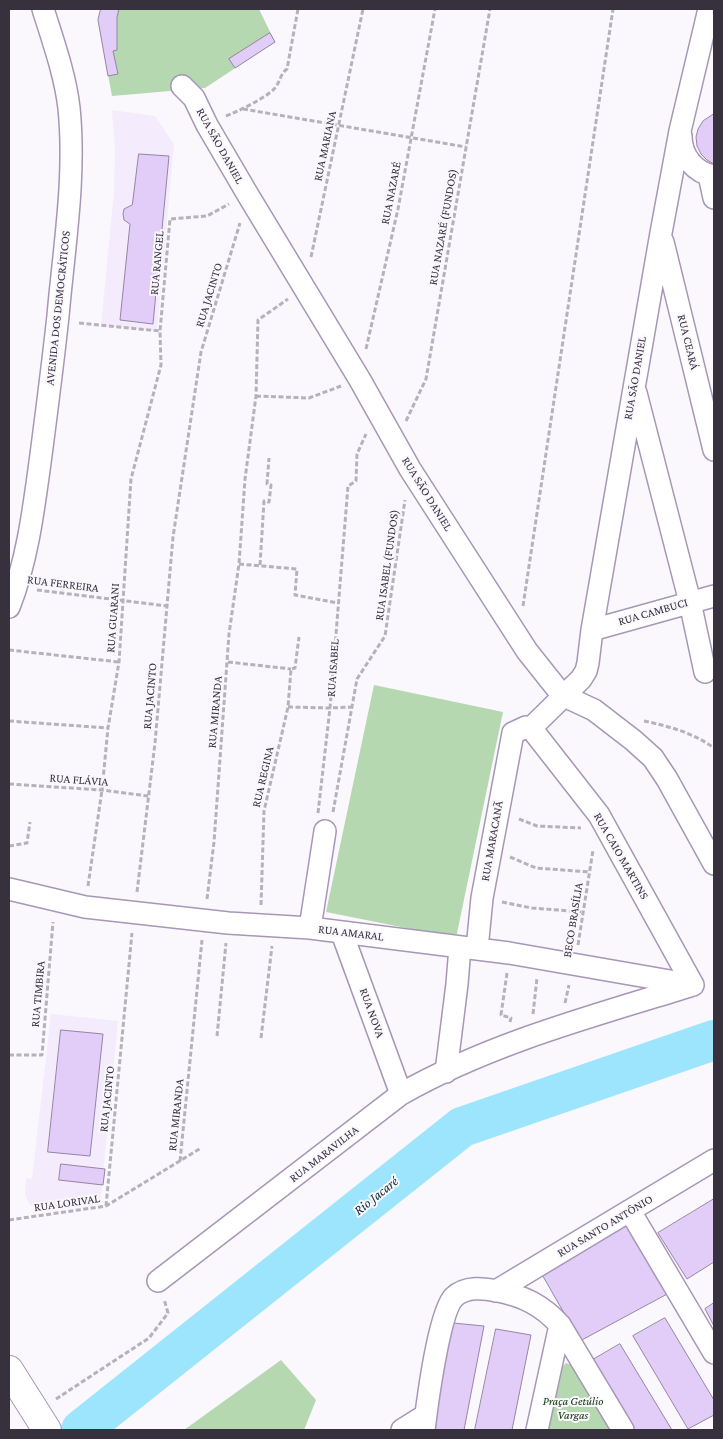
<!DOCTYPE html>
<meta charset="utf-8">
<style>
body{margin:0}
#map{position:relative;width:723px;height:1439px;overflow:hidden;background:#faf7fd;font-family:"Crimson Pro",serif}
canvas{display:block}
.frame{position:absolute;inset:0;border:10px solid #37313e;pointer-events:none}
</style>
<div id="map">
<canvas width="723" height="1439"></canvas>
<div class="frame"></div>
</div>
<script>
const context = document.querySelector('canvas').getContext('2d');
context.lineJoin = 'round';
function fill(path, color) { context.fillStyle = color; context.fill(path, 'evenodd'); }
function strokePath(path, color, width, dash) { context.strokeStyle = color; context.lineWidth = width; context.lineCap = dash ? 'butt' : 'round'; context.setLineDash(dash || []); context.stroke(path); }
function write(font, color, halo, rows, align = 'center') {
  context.font = font + ' "Crimson Pro",serif'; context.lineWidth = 4; context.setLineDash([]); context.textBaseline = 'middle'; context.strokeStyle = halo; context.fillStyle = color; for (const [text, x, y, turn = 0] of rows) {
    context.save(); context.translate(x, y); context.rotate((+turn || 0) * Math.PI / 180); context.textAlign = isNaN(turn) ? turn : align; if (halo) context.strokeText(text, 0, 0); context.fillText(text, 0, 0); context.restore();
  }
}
fill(new Path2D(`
 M 112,110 L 155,116 L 174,144 L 157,331 L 101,325 L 114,192 L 115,147 Z
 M 51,1014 L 118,1021 L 101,1196 L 97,1201 L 92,1204 L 40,1210 L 33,1207 L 28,1202 L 25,1194 L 26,1178 L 32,1179 Z`), '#f4ecfd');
fill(new Path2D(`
 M 101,9 L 259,9 L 275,42 L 205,88 L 112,96 L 98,20 Z
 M 374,685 L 503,712 L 456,938 L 326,912 Z
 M 281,1360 L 316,1400 L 304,1430 L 184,1430 Z
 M 566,1363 L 572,1365 L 612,1430 L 545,1430 L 561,1368 Z`), '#b6d8b1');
strokePath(new Path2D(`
 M 81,1430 L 462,1127 L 714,1040`), '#9ce5fd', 40);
const building = new Path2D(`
 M 101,9 L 119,9 L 117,17 L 117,50 L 113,51 L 118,74 L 108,76 L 98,20 Z
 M 270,33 L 275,42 L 235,68 L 229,59 Z
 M 714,114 L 714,164 L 707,160 L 701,154 L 697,146 L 696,137 L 698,129 L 703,121 Z
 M 139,154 L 169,156 L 153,324 L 120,320 L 130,224 L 124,220 L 123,214 L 124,209 L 132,205 Z
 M 61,1030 L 103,1034 L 90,1156 L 48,1152 Z
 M 61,1164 L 105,1169 L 103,1185 L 59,1180 Z
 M 714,1199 L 714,1262 L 687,1279 L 658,1233 Z
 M 627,1220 L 669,1293 L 580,1341 L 540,1271 Z
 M 714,1303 L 714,1326 L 705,1309 Z
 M 665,1318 L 714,1400 L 714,1415 L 688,1429 L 633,1336 Z
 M 453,1323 L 484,1326 L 464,1430 L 432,1430 Z
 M 496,1329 L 531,1335 L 512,1430 L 475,1430 Z
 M 620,1344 L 672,1430 L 633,1430 L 591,1361 Z`);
fill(building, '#e2ccf8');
strokePath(building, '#9585a4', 1);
const minor = new Path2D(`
 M 182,86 L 194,98 L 207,125 L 248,195 L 360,380 L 410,469 L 527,651 L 562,695 L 594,710 L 633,740 L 653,758 L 667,779 L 714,864
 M 681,136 C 681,156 695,173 714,176
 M 709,175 L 714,198
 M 663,242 L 714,450
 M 636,393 L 690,602 L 705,672
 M 9,607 C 28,559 34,506 41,455 C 47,409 53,362 58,316 C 64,247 76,177 69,108 C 65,74 53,41 43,9
 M 592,630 L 714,596
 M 531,728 L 581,679 L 586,671 L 588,663 L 592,630 L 661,233 L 680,131 L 709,9
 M 9,889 L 85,907 L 228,923 L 310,928 L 509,953 L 693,985
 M 310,928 L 325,831
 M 342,933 L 401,1094
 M 477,949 L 482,898 L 513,733 L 526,727 L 531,728 L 599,815 L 693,985
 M 446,1072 L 457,984 L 460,947
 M 630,1211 L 714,1353
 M 158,1281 L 401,1094 C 491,1043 593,1016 690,986
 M 496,1291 L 714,1160
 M 402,1430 L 426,1415
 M 424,1430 C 427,1405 439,1312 454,1297 C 466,1286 483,1288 498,1291 C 523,1296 542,1305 560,1325 L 623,1430
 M 537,1430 L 560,1325`);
const major = new Path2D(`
 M 9,1370 L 47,1430`);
strokePath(minor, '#a797b7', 24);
strokePath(major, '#a797b7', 30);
strokePath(new Path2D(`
 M 243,109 L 466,147
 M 226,116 C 237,112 267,97 274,89 C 280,83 280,74 287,69 L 298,9
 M 311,257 L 363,9
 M 79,323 L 160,331
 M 366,349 L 398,209 L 435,9
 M 256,396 L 309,398 L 341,386
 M 406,421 L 426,379 L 490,9
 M 239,564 L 297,569 L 295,595 L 338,603
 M 260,565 L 264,501 L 269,502 L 271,485 L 267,484 L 269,458
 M 37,590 L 167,606
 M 523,606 L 613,9
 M 9,650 L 119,662
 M 228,662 L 291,669
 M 288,707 L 330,708 L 352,707
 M 9,721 L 108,728
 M 644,721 C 668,726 694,733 714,748
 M 9,784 L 102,790 L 148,796
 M 333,812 L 357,679 L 385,636 L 405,500
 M 318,813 L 330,708 L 348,486 L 356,481 L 357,454 L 366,434
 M 519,819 L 537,826 L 581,828
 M 9,846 L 27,843 L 30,822
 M 510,857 L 536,868 L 590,872
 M 88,886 L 102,790 L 108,728 L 119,662 L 131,479 L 161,365 L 160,331 L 170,219 L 207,216 L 229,204
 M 137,892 L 155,743 L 173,537 L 201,352 L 240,223
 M 207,899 L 214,842 L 229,634 L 239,564 L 245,479 L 256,396 L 258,320 L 288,299
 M 502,902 L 532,908 L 583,912
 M 261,905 L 264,811 L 288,707 L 291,669 L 295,668 L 299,637
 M 578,945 L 593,850
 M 507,973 L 501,1015 L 511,1018 L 510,1022
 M 565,1003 L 569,985
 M 533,1014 L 537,978
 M 217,1036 L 226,943
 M 261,1038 L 272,946
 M 9,1055 L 42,1055 L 53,922
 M 180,1161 L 202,940
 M 106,1206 L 132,933
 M 9,1220 L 106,1206 L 201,1148
 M 56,1399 L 149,1338 L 168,1313 L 164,1299`), '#b6b2bb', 3, [5, 2.5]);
strokePath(minor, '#fff', 21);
strokePath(major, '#fff', 28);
write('12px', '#37313e', '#faf7fd', [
 ["RUA SÃO DANIEL",220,146,61],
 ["RUA MARIANA",325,146,-78],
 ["RUA NAZARÉ",391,193,-79],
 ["RUA NAZARÉ (FUNDOS)",443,227,-80],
 ["RUA RANGEL",157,263,-85],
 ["RUA JACINTO",209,295,-73],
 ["AVENIDA DOS DEMOCRÁTICOS",58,308,-84],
 ["RUA CEARÁ",688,342,76],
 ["RUA SĀO DANIEL",635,378,-80],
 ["RUA SÃO DANIEL",427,494,58],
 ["RUA ISABEL (FUNDOS)",387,565,-82],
 ["RUA FERREIRA",63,584,7],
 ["RUA CAMBUCI",653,612,-16],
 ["RUA GUARANI",113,618,-86],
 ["RUA ISABEL",333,668,-86],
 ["RUA JACINTO",150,696,-85],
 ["RUA MIRANDA",215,712,-85],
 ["RUA REGINA",263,777,-77],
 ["RUA FLÁVIA",79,780,4],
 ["RUA MARACANÃ",492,841,-80],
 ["RUA CAIO MARTINS",621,856,60],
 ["BECO BRASÍLIA",573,920,-81],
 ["RUA AMARAL",351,933,7],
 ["RUA TIMBIRA",38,994,-85],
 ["RUA NOVA",372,1013,70],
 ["RUA JACINTO",107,1099,-84],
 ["RUA MIRANDA",176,1115,-84],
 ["RUA MARAVILHA",324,1154,-38],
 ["RUA LORIVAL",67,1203,-8],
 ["RUA SANTO ANTÔNIO",605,1226,-31]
]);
write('italic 12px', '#0b3505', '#faf7fd', [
 ["Praça Getúlio",573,1401],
 ["Vargas",573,1415]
]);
write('italic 14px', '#0b2f39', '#faf7fd', [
 ["Rio Jacaré",376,1196,-39]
]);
</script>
